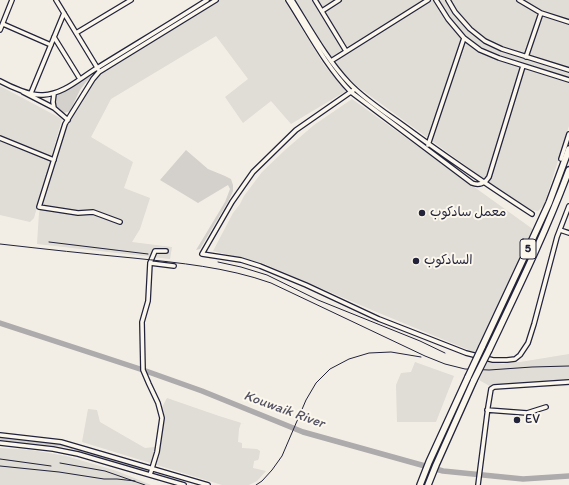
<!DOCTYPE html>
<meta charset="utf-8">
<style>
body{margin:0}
canvas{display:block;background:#f2eee5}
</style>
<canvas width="569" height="485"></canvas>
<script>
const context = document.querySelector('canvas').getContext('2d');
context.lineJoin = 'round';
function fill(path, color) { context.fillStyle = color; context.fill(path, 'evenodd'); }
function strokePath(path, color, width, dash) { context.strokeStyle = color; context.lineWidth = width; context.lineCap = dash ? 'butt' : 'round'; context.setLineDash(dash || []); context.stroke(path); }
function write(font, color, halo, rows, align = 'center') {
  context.font = font + ' Itim,"Playpen Sans Arabic",sans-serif'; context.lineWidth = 4; context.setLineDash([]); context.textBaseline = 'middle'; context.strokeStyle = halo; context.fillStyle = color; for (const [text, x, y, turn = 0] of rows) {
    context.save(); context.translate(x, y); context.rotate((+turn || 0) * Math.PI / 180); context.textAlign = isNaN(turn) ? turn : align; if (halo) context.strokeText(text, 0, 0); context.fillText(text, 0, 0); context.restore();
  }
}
fill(new Path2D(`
 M 217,0 L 284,0 L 324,65 L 346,91 L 291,124 L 271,101 L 243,123 L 225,97 L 248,79 L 216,36 L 111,99 L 91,137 L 133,162 L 124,188 L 150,198 L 140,229 L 132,242 L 172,247 L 170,259 L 37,244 L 39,213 L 67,125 L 95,76 Z
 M 294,0 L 569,0 L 569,126 L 544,205 L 538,211 L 525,209 L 354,84 L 329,57 Z
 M 0,86 L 62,119 L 34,218 L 30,222 L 0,215 Z
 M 352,99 L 534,230 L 476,353 L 379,313 L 262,263 L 213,251 L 233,213 L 240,204 L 244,196 L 262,172 L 285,150 L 314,125 Z
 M 569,354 L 569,386 L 495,389 L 479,380 L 488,361 L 503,364 L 511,362 L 520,362 Z
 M 415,362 L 454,376 L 436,422 L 397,422 L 396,385 L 401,373 L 411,372 Z
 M 167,398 L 219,416 L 248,425 L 241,423 L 239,429 L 238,442 L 242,443 L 242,448 L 257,449 L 260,451 L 259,458 L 258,460 L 254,461 L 253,468 L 266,471 L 257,481 L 249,485 L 222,485 L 82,442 L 88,409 L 97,410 L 100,422 L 145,448 L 155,447 L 160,419 L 159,413 Z
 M 0,448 L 31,450 L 66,456 L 117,471 L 151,485 L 0,485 Z`), '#e0dcd6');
fill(new Path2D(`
 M 96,71 L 97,72 L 86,82 L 80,90 L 70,111 C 58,117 52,106 56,95 L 67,90 Z
 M 186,150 L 208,169 L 225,176 L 231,179 L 233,185 L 233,191 L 229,200 L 200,249 L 196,250 L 225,202 L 230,189 L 228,185 L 198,203 L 160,180 Z
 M 0,436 L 66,444 L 148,469 L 148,472 L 65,447 L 0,440 Z`), '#d4d1cc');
strokePath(new Path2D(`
 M 0,323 L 143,370 L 202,391 L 303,432 L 443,471 L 523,479 L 569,476`), '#aeabad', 5.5);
const minor = new Path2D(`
 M 56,0 L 98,69
 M 288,0 C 308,31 325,65 351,92 L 472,183 C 479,186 485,183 489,177 L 523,66
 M 292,0 C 309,27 327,60 349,83 C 364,99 386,113 404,126 C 446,157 489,186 532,214
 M 315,0 L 346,51
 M 436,0 L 448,19 L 464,38 L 480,50 L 499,58 L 569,80
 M 448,0 L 455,12 L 470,29 L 485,41 L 502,49 L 569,70
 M 519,0 L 541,13 L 569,22
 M 322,11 L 339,0
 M 3,24 L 51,45
 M 0,30 L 12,0
 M 76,33 L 131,0
 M 54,37 L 80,79
 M 526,57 L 541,13
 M 331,61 L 428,0
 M 0,81 C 11,87 31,96 43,95 C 64,94 80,78 97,68 C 134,45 171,23 207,0
 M 355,89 L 296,130 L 253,172 L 232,202 L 202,254 L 241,260 L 260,266 L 306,285 L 379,319 L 466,353 L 493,360 L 507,360 L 515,359 L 520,355 L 528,343 L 534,324 L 557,237 L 569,206
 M 23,92 L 54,108 L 68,120
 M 31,93 L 64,13
 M 54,94 L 53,102 L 54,108
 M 0,138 L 54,160
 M 428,145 L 464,38
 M 561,159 L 569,134
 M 120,222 L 93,212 L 78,213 L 39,207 L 65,124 L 93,79 L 99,72 L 216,0
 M 560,230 L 569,233
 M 150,263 L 174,266
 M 487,410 L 527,413 L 546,407
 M 0,435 L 61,442 L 208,485
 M 0,443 L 53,449 L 78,454 L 184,485
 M 150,475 L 157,452 L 162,418 L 158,403 L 149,384 L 143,370 L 142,322 L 148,301 L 150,263 L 155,251 L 166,251
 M 478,485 L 488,407 L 491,389 L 494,387 L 569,382`);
const trunk = new Path2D(`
 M 482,347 L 526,253 L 549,203 L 569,149
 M 489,350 C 517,291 546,232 569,170
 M 420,485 L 429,462 L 468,377
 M 428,485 L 436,465 L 474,380`);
strokePath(minor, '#22223b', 6);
strokePath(trunk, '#22223b', 8);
strokePath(minor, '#fbf7ec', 3.5);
strokePath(trunk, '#fbf7ec', 5.5);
strokePath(new Path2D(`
 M 49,242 L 148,254
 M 0,244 C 44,249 89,254 133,258 C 180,263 226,267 271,283 L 425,356 L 445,364 L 465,369 L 489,370 L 532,367 L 569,366
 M 218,262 L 241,267 L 267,275 L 318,300 L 420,341 L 445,353
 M 0,459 L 51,466
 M 60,463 L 105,471 L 145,485
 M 0,466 L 59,472 L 104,479 L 117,479 L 135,481
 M 256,485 L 262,481 L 272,470 L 282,456 L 306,400 L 316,383 L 330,369 L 349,359 L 369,353 L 391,352 L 421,357`), '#22223b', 1);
const trunkBridge = new Path2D(`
 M 468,377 L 482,347
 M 474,380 L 489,350`);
strokePath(trunkBridge, '#22223b', 8, []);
strokePath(trunkBridge, '#fbf7ec', 5.5);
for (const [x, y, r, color] of [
 [422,213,4,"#22223b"],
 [416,261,4,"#22223b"],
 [517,420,4,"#22223b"]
]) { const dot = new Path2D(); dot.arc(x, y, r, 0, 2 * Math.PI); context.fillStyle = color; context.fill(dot); strokePath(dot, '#fbf7ec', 1.5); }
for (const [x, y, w] of [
 [528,249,16]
]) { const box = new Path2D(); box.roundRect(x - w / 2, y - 10, w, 20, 3); context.fillStyle = '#fbf7ec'; context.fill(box); strokePath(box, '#22223b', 1); }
write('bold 12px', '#22223b', null, [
 ["5",528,249]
]);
write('13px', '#22223b', '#fbf7ec', [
 ["معمل سادكوب",430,213],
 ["السادكوب",424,261],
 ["EV",525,420]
], 'left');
write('italic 14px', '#535263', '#fbf7ec', [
 ["Kouwaik River",284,410,20]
]);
</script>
